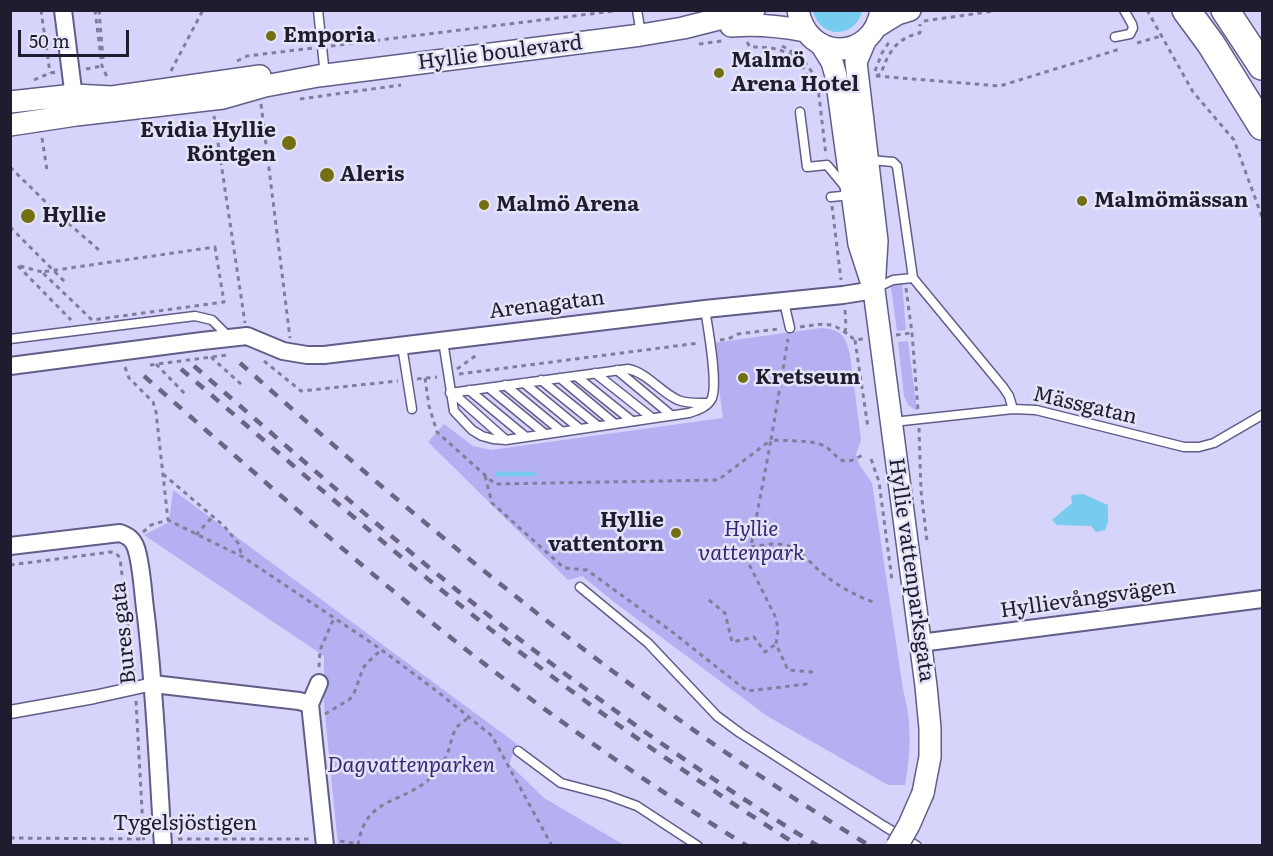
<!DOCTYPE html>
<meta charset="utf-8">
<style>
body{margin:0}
#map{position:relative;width:1273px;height:856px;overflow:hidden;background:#d6d4fb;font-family:Literata,serif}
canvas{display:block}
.frame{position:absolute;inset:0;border:12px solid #1e1c2e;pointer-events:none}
.scale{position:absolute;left:18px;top:30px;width:111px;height:27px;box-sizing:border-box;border:3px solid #1e1c2e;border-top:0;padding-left:8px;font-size:18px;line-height:21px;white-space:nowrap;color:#1e1c2e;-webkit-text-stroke:4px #e4e3f7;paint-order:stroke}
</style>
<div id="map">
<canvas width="1273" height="856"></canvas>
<div class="frame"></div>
<div class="scale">50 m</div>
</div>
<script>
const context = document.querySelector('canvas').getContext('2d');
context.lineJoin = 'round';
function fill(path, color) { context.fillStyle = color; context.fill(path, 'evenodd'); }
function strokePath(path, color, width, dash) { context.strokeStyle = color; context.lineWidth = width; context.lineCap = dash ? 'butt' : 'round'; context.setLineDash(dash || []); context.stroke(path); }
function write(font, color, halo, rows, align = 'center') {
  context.font = font + ' Literata,serif'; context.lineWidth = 5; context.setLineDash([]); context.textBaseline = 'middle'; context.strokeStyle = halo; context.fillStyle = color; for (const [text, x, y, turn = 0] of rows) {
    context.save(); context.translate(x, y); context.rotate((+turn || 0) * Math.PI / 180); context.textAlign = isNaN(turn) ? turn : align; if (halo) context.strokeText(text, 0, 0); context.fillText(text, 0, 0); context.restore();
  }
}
fill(new Path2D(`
 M 902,282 L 906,330 L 897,331 L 891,288 L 894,283 Z
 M 821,328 C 841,329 846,336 850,355 L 861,440 L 856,454 L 859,464 L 872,483 L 903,689 C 912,723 911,751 905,785 L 888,785 L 767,716 L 614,602 L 582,576 L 568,580 L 428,442 L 444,424 L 473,446 L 491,450 L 723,418 L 713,343 Z
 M 908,341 L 917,411 L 908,405 L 904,396 L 898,342 Z
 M 173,490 L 517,744 L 509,764 L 544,798 L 624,845 L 338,845 L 324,705 L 324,656 L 144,535 L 169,522 Z`), '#b5b0f2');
fill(new Path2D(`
 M 813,11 L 813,10 L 862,11 C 855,39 820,39 813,11 Z
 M 1083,494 L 1108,505 L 1108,522 L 1105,530 L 1096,532 L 1091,526 L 1057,525 L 1052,520 L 1072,503 L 1071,496 L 1073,495 Z`), '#77cbef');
strokePath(new Path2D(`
 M 497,474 L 534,474`), '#77cbef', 4.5);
const service = new Path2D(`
 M 318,10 L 325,75
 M 637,10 L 641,34
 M 1115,37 L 1130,34 L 1133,28 L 1132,24 L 1124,10
 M 800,112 L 807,167 L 827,165 L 846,188
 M 870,160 L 893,162 L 897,166 L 913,278 L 1003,387 L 1009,396 L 1013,409
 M 831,197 L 852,195
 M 876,288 L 893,280 L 913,278
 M 784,302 L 790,328
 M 10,339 L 195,316 L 212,320 L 229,337
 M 443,341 L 454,411 L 472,430 L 482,436 L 493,439 L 506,440 L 689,413 C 698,410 708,407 712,398 C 718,382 708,328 705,309
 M 402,346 L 412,409
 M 617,370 L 671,415
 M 595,373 L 652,418
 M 576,376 L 632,421
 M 560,378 L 615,424
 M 541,380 L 598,426
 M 524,383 L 580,429
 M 505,385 L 561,431
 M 489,388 L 545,434
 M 469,390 L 526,437
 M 450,393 L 628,369 C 648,373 660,392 678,400 C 688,404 698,403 708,403
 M 453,393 L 506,440
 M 893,422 L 1013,409 L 1036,410 L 1184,447 L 1199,447 L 1214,443 L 1262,415
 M 580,587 L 648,643 L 717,716 L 740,733 L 884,826 L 917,846
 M 518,751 L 561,783 L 607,795 L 637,806 L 698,846`);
const pedestrian = new Path2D(`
 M 10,712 L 94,697 L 153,684`);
const minor = new Path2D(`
 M 63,10 L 75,106
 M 10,366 L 202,341 L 247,336 L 283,351 L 307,355 L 324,355 L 705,309 L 843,295 L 874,290
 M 10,546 L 120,533 C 128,536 133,539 136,548 C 142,565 143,597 146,616 C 155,692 158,769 163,846
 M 920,643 L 1262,599
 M 153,684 L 299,701 L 310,704 L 325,846
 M 310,704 L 319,683`);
const tertiary = new Path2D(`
 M 798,10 C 807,62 873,62 881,10
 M 731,26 C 757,24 780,26 805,31
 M 876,27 L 897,14 L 910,10
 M 865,41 L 856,62 L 877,241 L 874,290 L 926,686 L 930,728 L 930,757 L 923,793
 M 822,46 L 832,62 L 836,76 L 859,244 L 871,281
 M 10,102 L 74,95 L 112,97 L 260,76
 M 10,125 L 76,115 L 223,98 L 265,86 L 318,76 L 641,35 L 683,28 L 754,10`);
const primary = new Path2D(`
 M 1186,10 L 1211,44 L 1262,126
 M 1225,10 L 1262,66`);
strokePath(service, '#605d88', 11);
strokePath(pedestrian, '#605d88', 15);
strokePath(minor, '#605d88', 20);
strokePath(tertiary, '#605d88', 24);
strokePath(primary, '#605d88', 30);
strokePath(new Path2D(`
 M 41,10 L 50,73
 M 95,10 L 102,66 L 108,79
 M 99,10 L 103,59
 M 1147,10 L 1193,92 L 1234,140 L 1262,217
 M 924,21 L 1001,10
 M 747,42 L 750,47 C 781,46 805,54 810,88 L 817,87
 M 1137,43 L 1161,36
 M 699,44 L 722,41
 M 331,46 L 622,10
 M 782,46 L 788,49 L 804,61 L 817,79 L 826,155
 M 237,61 L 247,56 L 313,48
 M 86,69 L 102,66
 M 171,71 L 203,10
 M 875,71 L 882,53 L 891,39
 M 876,76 L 1000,86 L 1120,49
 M 876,76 L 881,74 C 888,52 897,38 920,33 L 920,24
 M 34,80 L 50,73 L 56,72
 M 300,99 L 401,85
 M 261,104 L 290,338
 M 214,116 L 245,323
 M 42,138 L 47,170
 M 10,167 L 60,216 L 99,250
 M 832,206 L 841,280
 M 10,227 L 66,283
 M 215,247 L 224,302 L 92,320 L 42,272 Z
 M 18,266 L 71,320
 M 20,266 L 42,272
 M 906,288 L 912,333 L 918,410
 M 845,310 L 846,326 L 845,332
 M 800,327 C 828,323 832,321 855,340 L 863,339
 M 896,335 L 912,333
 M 720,340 L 728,339 L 738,334 L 778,329
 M 855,340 L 868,428
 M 211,357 L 242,385
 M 264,361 L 301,391 L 398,381
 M 156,364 L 187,396
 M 150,365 L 227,355
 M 125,367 L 129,378 L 153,402 L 156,412 L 168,520
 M 457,369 L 478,354
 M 459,374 L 699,343
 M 425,378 L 429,406 L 437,432 L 495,484 L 718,480 L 771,440 L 788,339
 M 417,379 L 437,377
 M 919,428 L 921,491 L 927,541
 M 871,459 L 879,482 L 892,580
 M 163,474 L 224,526 L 238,543 L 242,556
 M 485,476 L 492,503 L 564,568 L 587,570 L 671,631 L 747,691 L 808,684
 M 143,532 L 151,525 L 168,520 L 243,557 L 379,648 L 438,692 L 492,736 L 552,846
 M 196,535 L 213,516
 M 751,547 C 763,545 777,542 789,546 C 802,551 811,564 822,573 C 838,586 856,596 876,603
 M 10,565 L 111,552 L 116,553 L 120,558 L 134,676
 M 709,600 L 725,613 L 732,642 L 754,637 L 765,652 L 776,644
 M 319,667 L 320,650 L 334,618
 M 813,672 L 788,670 L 776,644 L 778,630 L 776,618 L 748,562 L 771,440 C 785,441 807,440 819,444 C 839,449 836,474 865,453
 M 136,701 L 144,846
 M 325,714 L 350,699 L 355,691 L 363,668 L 367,663 L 381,650
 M 10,838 L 144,839
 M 178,839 L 309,839
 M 340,841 L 359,844
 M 358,845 C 365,799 397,804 426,782 C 436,774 444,763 448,752 C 451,743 452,733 458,726 C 461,723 466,720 469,717`), '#807e9b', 3, [4.5, 4.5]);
strokePath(service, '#fff', 8);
strokePath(pedestrian, '#fff', 12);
strokePath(minor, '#fff', 16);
strokePath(tertiary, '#fff', 21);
strokePath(primary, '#fff', 27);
strokePath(new Path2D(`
 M 240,363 C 438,539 643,708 870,846
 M 194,366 C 283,443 371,521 463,595 C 576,685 694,770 818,846
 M 181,369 C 272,447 362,526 455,601 C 564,689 680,771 799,846
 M 144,376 C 230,451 315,527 403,599 C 512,689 627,771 747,846`), '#686681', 4.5, [10, 10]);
const tertiaryBridge = new Path2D(`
 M 897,846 L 909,825 L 923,793`);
strokePath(tertiaryBridge, '#605d88', 24, []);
strokePath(tertiaryBridge, '#fff', 21);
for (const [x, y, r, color] of [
 [271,36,6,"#737013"],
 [719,73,6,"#737013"],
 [289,143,8,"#737013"],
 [327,175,8,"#737013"],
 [1082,201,6,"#737013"],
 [484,205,6,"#737013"],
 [28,216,8,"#737013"],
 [743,378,6,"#737013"],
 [676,533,6,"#737013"]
]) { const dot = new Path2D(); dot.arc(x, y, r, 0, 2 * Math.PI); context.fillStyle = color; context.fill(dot); strokePath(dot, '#e4e3f7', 2); }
write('bold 21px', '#1e1c2e', '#e4e3f7', [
 ["Emporia",283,36],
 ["Malmö",731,61],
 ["Arena Hotel",731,85],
 ["Evidia Hyllie",276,131,"right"],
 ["Röntgen",276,155,"right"],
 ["Aleris",340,175],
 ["Malmömässan",1094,201],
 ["Malmö Arena",496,205],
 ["Hyllie",42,216],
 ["Kretseum",755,378],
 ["Hyllie",664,521,"right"],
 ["vattentorn",664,545,"right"]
], 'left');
write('21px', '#1e1c2e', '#e4e3f7', [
 ["Hyllie boulevard",500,53,-7],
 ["Arenagatan",547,305,-7],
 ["Mässgatan",1085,406,13],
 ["Hyllie vattenparksgata",911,570,82],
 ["Hyllievångsvägen",1088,599,-8],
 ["Bures gata",124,633,-96],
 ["Tygelsjöstigen",185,824]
]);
write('italic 21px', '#382774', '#e4e3f7', [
 ["Hyllie",751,530],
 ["vattenpark",751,554],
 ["Dagvattenparken",411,766]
]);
</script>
